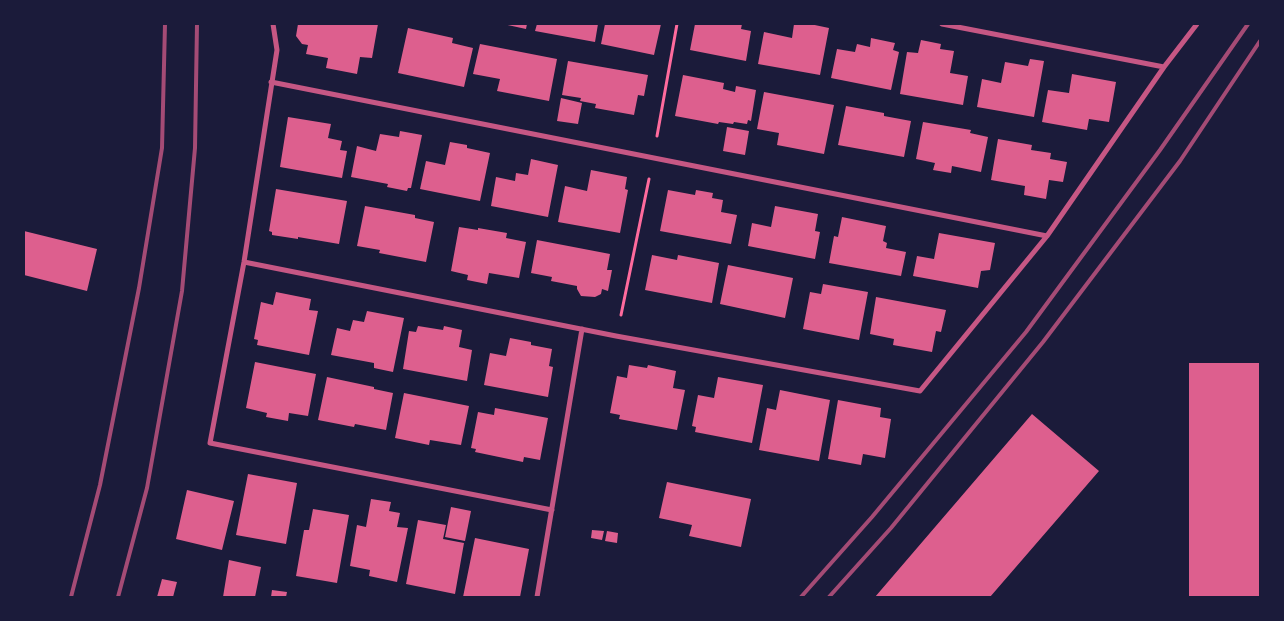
<!DOCTYPE html>
<style>
body{margin:0}
#map{position:relative;width:1284px;height:621px;overflow:hidden;background:#1b1b3a;font-family:"Crimson Pro",serif}
canvas{display:block}
.frame{position:absolute;inset:0;border:25px solid #1b1b3a;pointer-events:none}
</style>
<div id="map">
<canvas width="1284" height="621"></canvas>
<div class="frame"></div>
</div>
<script>
const context = document.querySelector('canvas').getContext('2d');
context.lineJoin = 'round';
function fill(path, color) { context.fillStyle = color; context.fill(path, 'evenodd'); }
function strokePath(path, color, width, dash) { context.strokeStyle = color; context.lineWidth = width; context.lineCap = dash ? 'butt' : 'round'; context.setLineDash(dash || []); context.stroke(path); }
fill(new Path2D(`
 M 298,24 L 378,24 L 372,58 L 360,57 L 357,74 L 326,68 L 328,58 L 306,54 L 308,45 L 302,44 L 296,36 Z
 M 503,24 L 527,24 L 526,29 Z
 M 537,24 L 598,24 L 595,42 L 535,31 Z
 M 605,24 L 661,24 L 654,55 L 601,44 Z
 M 695,24 L 742,24 L 741,29 L 751,31 L 746,61 L 690,50 Z
 M 794,24 L 810,24 L 829,28 L 820,75 L 758,64 L 764,32 L 792,38 Z
 M 408,28 L 453,38 L 452,43 L 473,48 L 464,87 L 398,73 Z
 M 871,38 L 895,43 L 893,50 L 899,52 L 891,90 L 831,78 L 837,49 L 855,52 L 857,44 L 870,47 Z
 M 921,40 L 941,44 L 940,49 L 954,51 L 950,73 L 968,76 L 963,105 L 900,94 L 907,52 L 918,53 Z
 M 480,44 L 557,59 L 549,101 L 497,91 L 500,79 L 473,74 Z
 M 1030,59 L 1044,61 L 1034,117 L 977,107 L 982,79 L 1001,83 L 1005,62 L 1028,66 Z
 M 568,61 L 648,75 L 644,96 L 638,95 L 634,115 L 595,108 L 596,104 L 580,101 L 581,98 L 562,95 Z
 M 1072,74 L 1116,82 L 1109,122 L 1089,119 L 1087,130 L 1042,122 L 1048,90 L 1069,93 Z
 M 683,75 L 724,83 L 723,89 L 735,92 L 736,86 L 756,90 L 751,121 L 748,120 L 747,124 L 734,122 L 733,124 L 719,122 L 718,124 L 675,116 Z
 M 764,92 L 834,105 L 824,154 L 777,145 L 779,133 L 757,129 Z
 M 561,98 L 582,103 L 578,124 L 557,121 Z
 M 846,106 L 884,113 L 884,116 L 911,121 L 904,157 L 838,145 Z
 M 288,117 L 331,124 L 328,138 L 342,141 L 340,150 L 347,151 L 342,178 L 280,167 Z
 M 923,122 L 971,130 L 970,133 L 988,137 L 981,172 L 952,166 L 951,173 L 933,170 L 935,163 L 916,159 Z
 M 727,127 L 749,131 L 745,155 L 723,151 Z
 M 400,131 L 422,135 L 411,188 L 408,188 L 407,191 L 387,187 L 388,184 L 351,177 L 357,146 L 376,151 L 380,134 L 399,137 Z
 M 998,139 L 1032,145 L 1031,150 L 1051,153 L 1050,159 L 1067,162 L 1063,182 L 1049,180 L 1046,199 L 1024,195 L 1025,186 L 991,180 Z
 M 450,142 L 467,145 L 467,148 L 490,153 L 480,201 L 420,189 L 426,161 L 445,165 Z
 M 531,159 L 558,165 L 548,217 L 491,206 L 496,177 L 515,181 L 516,173 L 528,175 Z
 M 591,170 L 627,177 L 625,189 L 628,190 L 620,233 L 558,222 L 565,186 L 587,191 Z
 M 276,189 L 347,201 L 339,244 L 298,237 L 298,239 L 272,235 L 272,232 L 269,231 Z
 M 668,190 L 695,195 L 696,190 L 713,193 L 712,198 L 723,200 L 721,212 L 737,215 L 731,244 L 660,231 Z
 M 365,206 L 415,215 L 415,218 L 434,222 L 426,262 L 379,253 L 380,250 L 357,246 Z
 M 775,206 L 818,214 L 815,231 L 820,232 L 815,259 L 748,246 L 752,223 L 771,227 Z
 M 842,217 L 886,226 L 883,241 L 887,243 L 886,248 L 906,252 L 901,276 L 829,263 L 834,236 L 838,237 Z
 M 459,227 L 478,230 L 478,228 L 507,233 L 506,238 L 526,242 L 519,278 L 489,273 L 487,284 L 467,280 L 468,275 L 451,271 Z
 M 24,231 L 97,249 L 87,291 L 24,275 Z
 M 939,233 L 995,243 L 990,270 L 981,271 L 978,288 L 913,276 L 917,256 L 934,259 Z
 M 537,240 L 610,254 L 607,270 L 612,270 L 608,291 L 602,289 L 601,294 L 595,297 L 581,296 L 577,289 L 577,286 L 551,281 L 552,277 L 531,273 Z
 M 652,255 L 677,260 L 678,255 L 719,263 L 712,303 L 645,290 Z
 M 728,265 L 793,278 L 785,318 L 720,304 Z
 M 823,284 L 868,292 L 859,340 L 803,329 L 810,292 L 821,294 Z
 M 276,292 L 311,299 L 309,310 L 318,311 L 309,355 L 257,345 L 258,340 L 254,339 L 261,302 L 273,305 Z
 M 876,297 L 946,310 L 941,332 L 936,331 L 932,352 L 893,345 L 894,339 L 870,334 Z
 M 367,311 L 404,318 L 393,372 L 374,368 L 374,363 L 331,355 L 337,328 L 350,331 L 353,320 L 364,322 Z
 M 418,326 L 443,330 L 444,326 L 462,330 L 459,347 L 472,350 L 467,381 L 403,369 L 409,331 L 416,332 Z
 M 510,338 L 531,342 L 531,345 L 552,349 L 549,366 L 553,367 L 548,397 L 484,385 L 490,353 L 506,356 Z
 M 255,362 L 316,374 L 308,416 L 289,413 L 288,421 L 266,417 L 267,413 L 246,408 Z
 M 1189,363 L 1260,363 L 1260,597 L 1189,597 Z
 M 629,365 L 647,368 L 648,365 L 676,371 L 673,388 L 685,390 L 677,430 L 619,419 L 620,415 L 610,413 L 617,376 L 627,378 Z
 M 327,377 L 374,387 L 374,389 L 393,393 L 386,430 L 355,424 L 354,427 L 318,420 Z
 M 718,377 L 763,385 L 752,443 L 695,432 L 696,427 L 692,426 L 698,395 L 714,398 Z
 M 780,390 L 830,400 L 819,461 L 759,450 L 767,408 L 776,410 Z
 M 404,393 L 469,406 L 461,445 L 430,440 L 429,445 L 395,438 Z
 M 838,400 L 881,408 L 880,417 L 891,419 L 885,458 L 863,454 L 861,465 L 828,459 Z
 M 495,408 L 548,418 L 540,460 L 524,457 L 523,462 L 475,452 L 476,449 L 471,448 L 478,412 L 494,415 Z
 M 1032,414 L 1099,471 L 990,597 L 875,597 Z
 M 248,474 L 297,483 L 286,544 L 236,535 Z
 M 667,482 L 751,499 L 741,547 L 689,536 L 692,525 L 659,518 Z
 M 187,490 L 234,501 L 222,550 L 176,539 Z
 M 371,499 L 391,502 L 389,511 L 400,513 L 397,527 L 408,528 L 397,582 L 369,576 L 370,570 L 350,566 L 357,525 L 366,527 Z
 M 451,507 L 471,511 L 465,541 L 445,537 Z
 M 313,509 L 349,515 L 337,583 L 296,576 L 304,530 L 309,530 Z
 M 418,520 L 446,525 L 443,539 L 464,543 L 455,594 L 406,584 Z
 M 592,530 L 604,531 L 602,540 L 591,538 Z
 M 607,531 L 618,533 L 617,543 L 605,541 Z
 M 475,538 L 529,549 L 520,597 L 463,597 Z
 M 229,560 L 261,567 L 255,597 L 223,597 Z
 M 162,579 L 177,582 L 173,597 L 157,597 Z
 M 272,590 L 287,592 L 286,597 L 271,597 Z`), '#dd5f8e');
strokePath(new Path2D(`
 M 657,136 L 677,24
 M 621,315 L 649,179`), '#ff6b9d', 3);
strokePath(new Path2D(`
 M 273,24 L 277,50 L 244,262 L 210,443 L 552,510
 M 942,24 L 1164,67
 M 271,82 L 1047,236
 M 244,262 L 616,336 L 920,391 L 1047,236 L 1164,67 L 1197,24
 M 537,597 L 582,329`), '#c65784', 5);
strokePath(new Path2D(`
 M 71,597 L 100,485 L 139,288 L 162,148 L 165,24
 M 118,597 L 147,488 L 182,291 L 195,148 L 197,24
 M 801,597 L 872,517 L 1026,332 L 1160,150 L 1248,24
 M 829,597 L 891,528 L 1043,342 L 1180,161 L 1260,41`), '#a44b75', 4);
</script>
